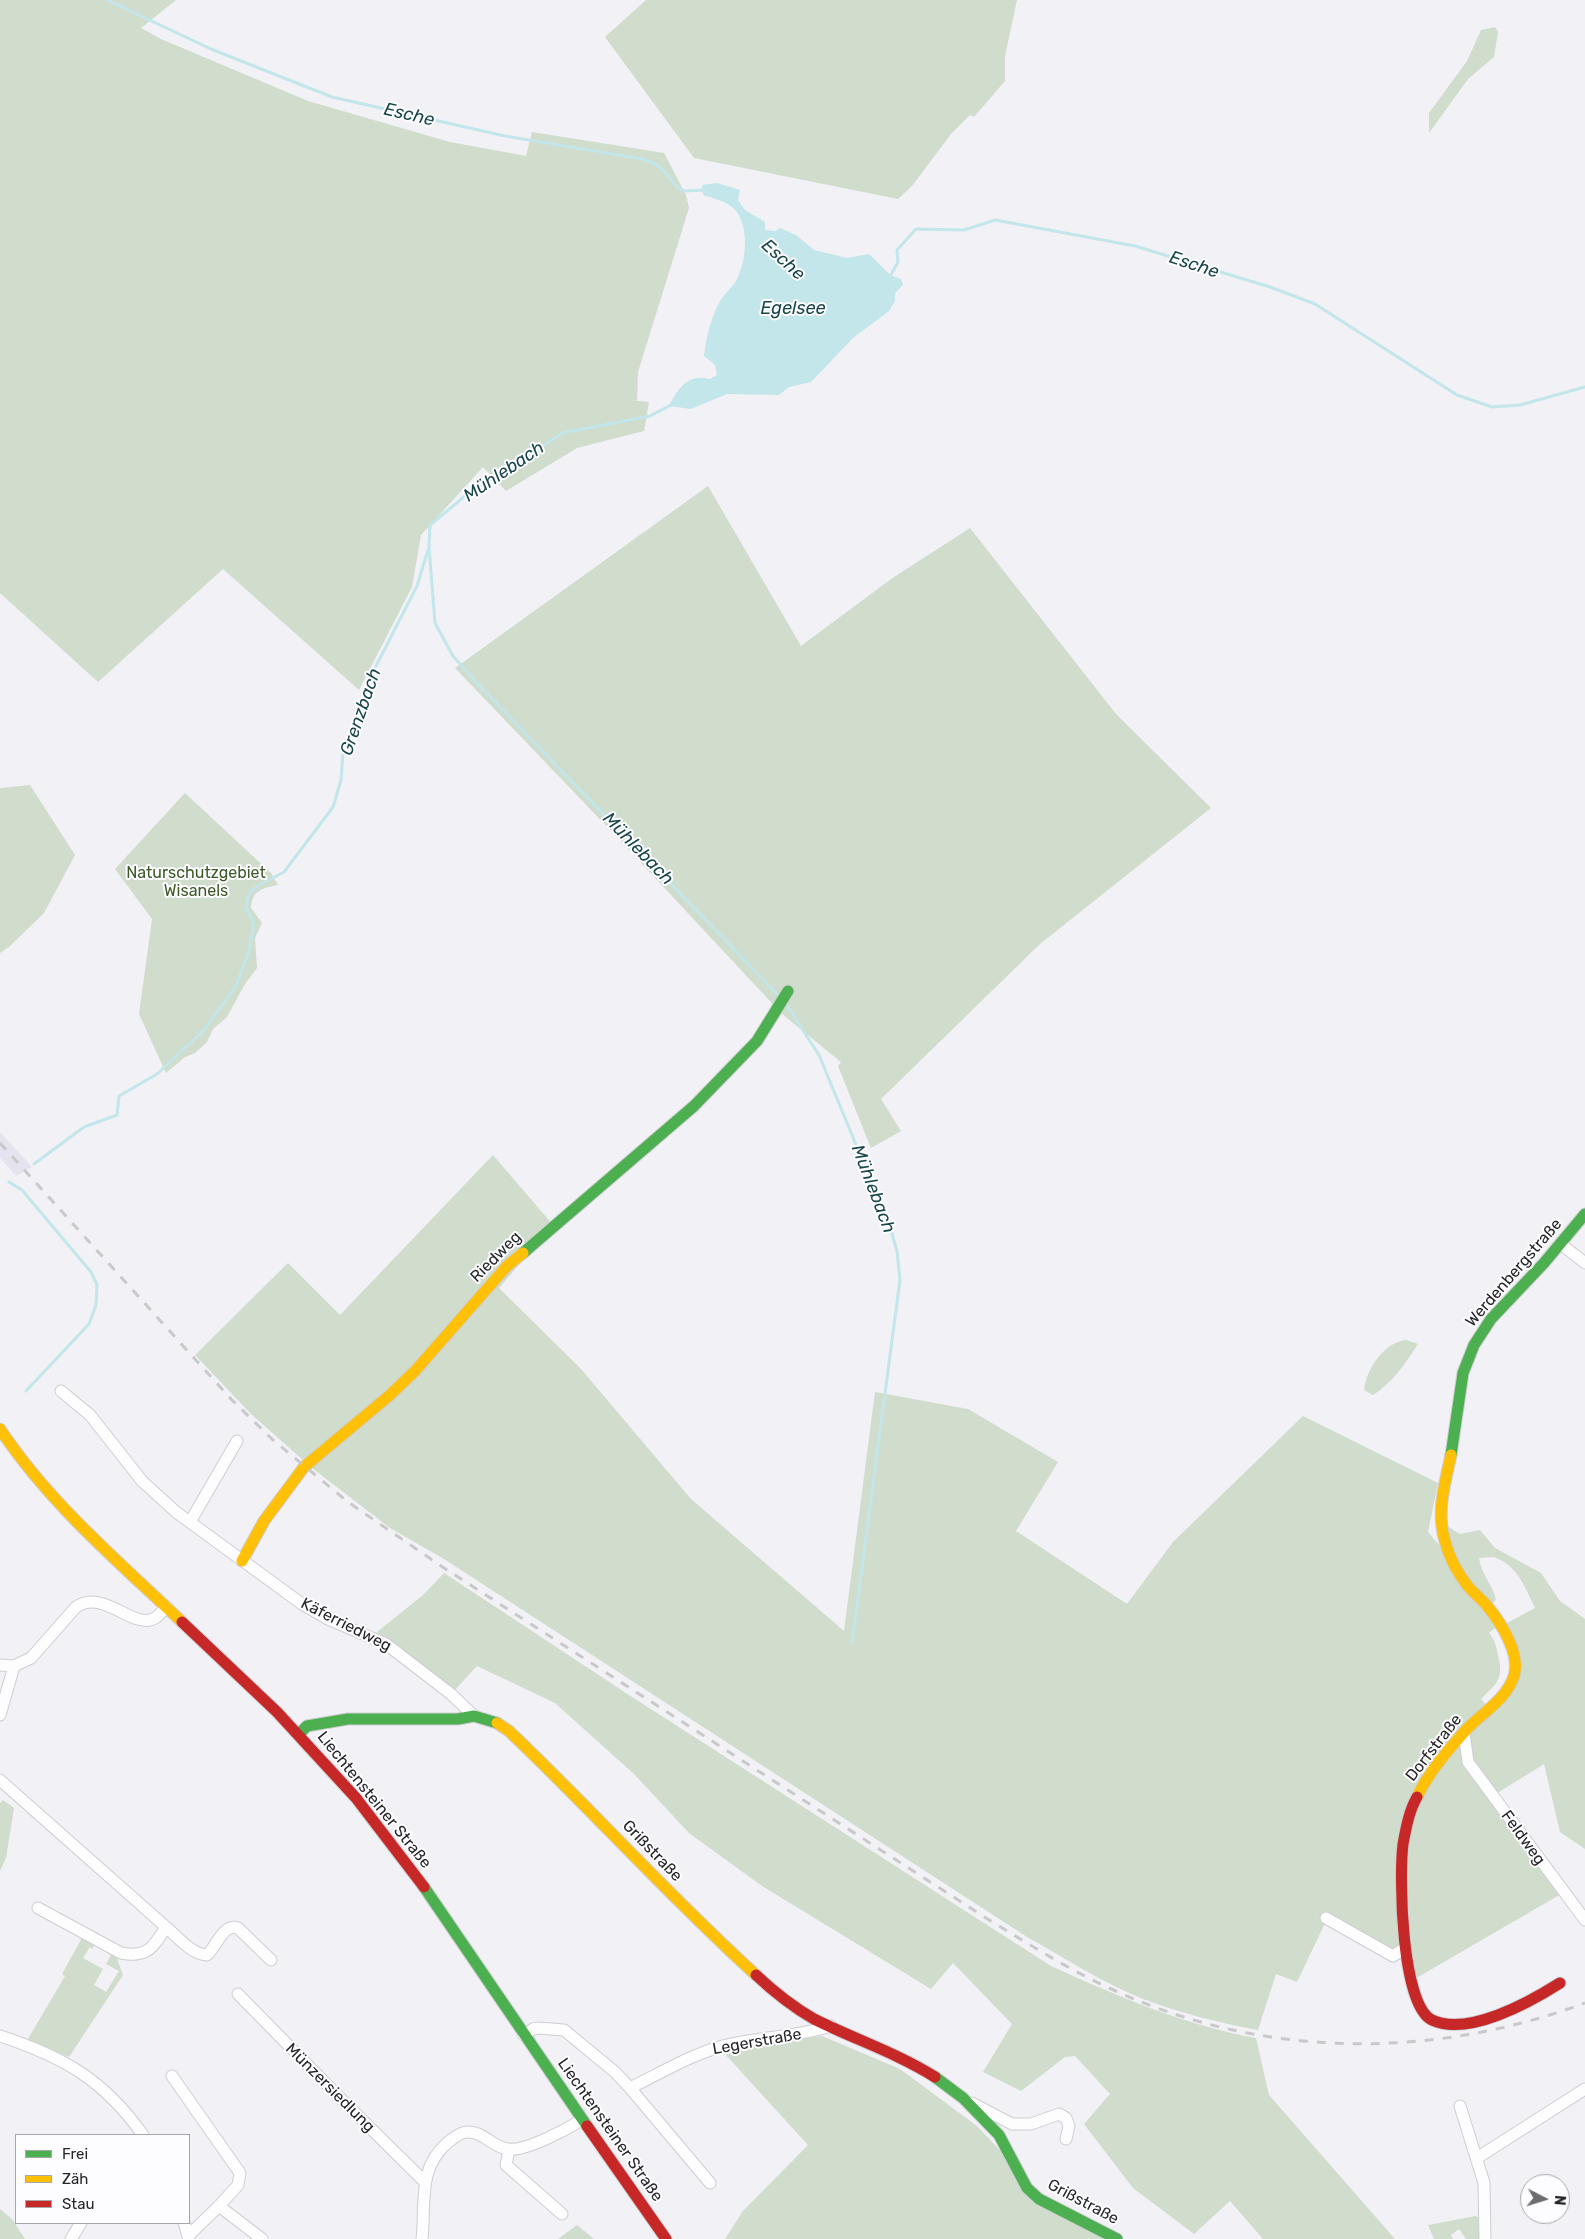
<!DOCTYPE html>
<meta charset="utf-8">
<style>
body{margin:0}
#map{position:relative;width:1585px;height:2239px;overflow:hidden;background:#f1f1f6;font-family:Rubik,sans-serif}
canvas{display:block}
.legend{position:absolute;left:15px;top:2134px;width:175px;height:90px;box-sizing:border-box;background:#fdfdff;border:1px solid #a7a7a9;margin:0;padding:6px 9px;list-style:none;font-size:15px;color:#262629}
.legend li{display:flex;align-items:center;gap:10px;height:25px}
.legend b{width:25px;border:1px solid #a7a7a9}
.north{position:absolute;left:1520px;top:2174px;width:50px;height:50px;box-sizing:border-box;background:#fdfdff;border:1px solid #a7a7a9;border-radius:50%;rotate:95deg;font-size:14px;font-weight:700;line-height:20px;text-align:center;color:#262629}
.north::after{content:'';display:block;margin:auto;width:18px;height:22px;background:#6d6d71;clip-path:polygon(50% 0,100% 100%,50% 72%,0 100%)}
</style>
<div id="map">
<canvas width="1585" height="2239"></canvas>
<ul class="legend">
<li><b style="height:6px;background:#4caf50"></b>Frei</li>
<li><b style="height:6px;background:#ffc107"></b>Zäh</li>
<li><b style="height:6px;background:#c62828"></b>Stau</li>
</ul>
<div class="north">N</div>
</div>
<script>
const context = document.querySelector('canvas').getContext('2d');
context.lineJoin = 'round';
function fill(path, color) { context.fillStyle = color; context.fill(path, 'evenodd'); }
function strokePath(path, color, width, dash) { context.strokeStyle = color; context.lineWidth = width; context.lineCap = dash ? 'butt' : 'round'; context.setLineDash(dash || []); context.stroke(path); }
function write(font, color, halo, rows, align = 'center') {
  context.font = font + ' Rubik,sans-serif'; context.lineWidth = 4; context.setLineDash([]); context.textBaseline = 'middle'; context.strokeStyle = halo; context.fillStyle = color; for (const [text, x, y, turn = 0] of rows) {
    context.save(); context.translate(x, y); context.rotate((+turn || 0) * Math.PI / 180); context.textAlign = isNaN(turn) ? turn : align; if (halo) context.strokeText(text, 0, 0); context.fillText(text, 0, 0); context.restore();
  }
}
fill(new Path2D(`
 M 0,1132 L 32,1167 L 16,1176 L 0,1158 Z`), '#e5e3ef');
fill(new Path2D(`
 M 0,0 L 176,0 L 141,28 L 161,39 L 308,101 L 450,142 L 526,156 L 532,132 L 664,153 L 686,195 L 689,208 L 638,372 L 637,401 L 649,402 L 644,431 L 577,448 L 506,491 L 483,467 L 421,535 L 412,587 L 359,690 L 223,569 L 98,682 L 0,593 Z
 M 646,0 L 1017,0 L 1005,56 L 1005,81 L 974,117 L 970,115 L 951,134 L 912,186 L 898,199 L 694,158 L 605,37 Z
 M 1495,27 L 1498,32 L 1494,57 L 1468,79 L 1429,133 L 1429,113 L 1467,61 L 1481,30 Z
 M 708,486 L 801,646 L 891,579 L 970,528 L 1116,714 L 1211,808 L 1040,944 L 881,1099 L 901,1131 L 871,1148 L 838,1066 L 841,1062 L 782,1014 L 615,835 L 455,668 Z
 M 30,785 L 75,855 L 44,913 L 10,946 L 0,953 L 0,788 Z
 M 185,793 L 271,873 L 278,885 C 263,888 252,890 251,908 L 262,923 L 255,938 L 257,968 L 245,984 L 227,1017 L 213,1029 L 207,1042 L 195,1053 L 185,1057 L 166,1073 L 139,1014 L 152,919 L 115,869 Z
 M 493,1155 L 553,1225 L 499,1288 L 581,1369 L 691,1499 L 844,1631 L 875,1392 L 968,1409 L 1058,1462 L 1016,1531 L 1127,1604 L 1173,1542 L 1303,1416 L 1438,1483 L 1428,1532 L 1439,1545 L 1447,1526 L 1460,1534 L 1480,1530 L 1495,1548 L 1541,1573 L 1560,1601 L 1585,1619 L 1585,1849 L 1560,1832 L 1544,1764 L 1491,1797 L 1561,1894 L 1413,1980 L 1406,1950 L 1393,1955 L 1327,1919 L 1297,1982 L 1276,1974 L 1258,2030 C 1220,2023 1180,2013 1143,1999 C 1103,1983 1065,1958 1027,1937 L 444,1559 L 390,1528 L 312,1468 L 251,1414 L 195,1355 L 288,1263 L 340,1315 ZM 1494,1557 C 1517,1565 1525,1587 1535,1608 L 1507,1623 L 1512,1688 L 1486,1705 L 1481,1699 C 1497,1683 1504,1679 1498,1655 C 1496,1646 1495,1640 1489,1633 L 1495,1628 L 1488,1607 L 1496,1600 C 1493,1585 1481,1574 1479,1558 Z
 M 1406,1340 L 1418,1344 C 1405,1364 1393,1382 1373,1395 L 1364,1390 C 1366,1370 1384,1342 1406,1340 Z
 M 444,1573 L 629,1695 L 1051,1966 C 1117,1996 1184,2025 1256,2038 L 1269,2095 L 1395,2239 L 1263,2239 L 1230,2201 L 1194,2234 L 1133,2188 L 1084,2124 L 1110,2094 L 1075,2056 L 1065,2057 L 1021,2091 L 983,2072 L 1012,2024 L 953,1963 L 931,1989 L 762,1886 L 689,1833 L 634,1774 L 555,1703 L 477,1666 L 453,1692 L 377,1632 L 423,1595 Z
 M 3,1800 L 14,1808 L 6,1858 L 0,1871 L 0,1803 Z
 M 83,1936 L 95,1943 L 92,1949 L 90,1947 L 83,1958 L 103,1969 L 94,1985 L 106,1992 L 119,1971 L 106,1964 L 113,1951 L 115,1953 L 123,1975 L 69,2057 L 28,2039 L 65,1976 L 62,1974 Z
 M 822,2036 L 900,2069 L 977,2126 L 1011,2162 L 1026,2188 L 1116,2239 L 725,2239 L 743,2211 L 808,2145 L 724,2053 L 764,2044 Z
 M 0,2209 L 12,2219 L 25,2239 L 0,2239 Z
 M 1476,2216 L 1481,2219 L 1481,2239 L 1466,2239 L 1459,2229 L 1451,2235 L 1453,2239 L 1434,2239 L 1428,2225 Z
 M 577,2225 L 594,2239 L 558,2239 Z`), '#d0dccc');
fill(new Path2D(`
 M 717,183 L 740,190 L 738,200 L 745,210 L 765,222 L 765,230 L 775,231 L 780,228 L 796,235 L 814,250 L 847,258 L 869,254 L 890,275 L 901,279 L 903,285 L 895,293 L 895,301 L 889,311 L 853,338 L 811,382 L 789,387 L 779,395 L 727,394 L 691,409 L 669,406 C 678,388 688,373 710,379 L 717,375 L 715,365 L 704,356 C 706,337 711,318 720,301 C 725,293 733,287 737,279 C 747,260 750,222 732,207 C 725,201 712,198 703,195 L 702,185 Z`), '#c2e6ea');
strokePath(new Path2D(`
 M 107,0 L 211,49 L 332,97 L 505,136 L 643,159 L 656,164 L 664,171 L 676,186 L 684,191 L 707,190
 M 889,278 L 898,262 L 897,250 L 916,229 L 964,230 L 995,220 L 1135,246 L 1270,287 L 1315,304 L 1457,395 L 1492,407 L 1520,405 L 1585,387
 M 671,405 L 650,416 L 562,433 L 503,473 L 471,491 L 430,525 L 429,547 L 435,623 L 453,656 L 476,682 L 779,996
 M 786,1004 L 819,1055 L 890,1227 L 897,1251 L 900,1280 L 852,1643
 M 34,1164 L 84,1127 L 117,1115 L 119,1096 L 157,1074 L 204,1030 L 236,986 L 249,951 L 254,924 L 246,907 L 249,893 L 259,885 L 284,872 L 333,807 L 341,780 L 343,753 L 375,668 L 417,586 L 428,550
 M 9,1182 L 22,1190 L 91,1272 L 97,1285 L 96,1305 L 89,1324 L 26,1391`), '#c2e6ea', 3);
const street = new Path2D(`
 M 1562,1245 L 1585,1263
 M 61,1391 L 90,1415 L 142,1481 L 176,1512 L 302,1604 L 328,1619 L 386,1644 L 451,1694 L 474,1716
 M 190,1522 L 237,1441
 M 0,1665 L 14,1666 L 31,1658 L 76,1607 C 104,1588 134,1631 155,1618 C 159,1616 163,1610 167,1607
 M 0,1715 L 14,1666
 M 1464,1733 L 1468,1762 L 1585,1920
 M 0,1780 L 166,1927 C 153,1948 147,1958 121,1953 L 38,1908
 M 1326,1918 L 1393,1956 L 1405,1948
 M 166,1927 C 178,1937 191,1954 207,1955 C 217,1946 223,1923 238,1928 L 271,1960
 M 238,1994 L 346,2104 L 424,2181
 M 524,2035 L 533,2029 L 538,2028 L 564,2030 L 615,2072 L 630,2088 C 663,2072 696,2051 732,2044 C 765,2037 799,2036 831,2026
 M 0,2036 C 64,2057 104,2080 143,2135
 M 172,2076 L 240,2173 L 238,2185 L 219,2206 L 262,2239
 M 630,2088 L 710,2183
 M 972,2103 L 1012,2124 L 1031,2124 L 1059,2114 L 1066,2118 L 1069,2126 L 1066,2139
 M 1460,2106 L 1484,2183 L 1485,2239
 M 509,2150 L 506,2165 L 562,2214
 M 1477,2158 L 1585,2089
 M 184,2223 L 189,2239
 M 188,2236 L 219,2206
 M 71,2239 L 81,2223
 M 422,2239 C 426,2203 417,2170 447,2143 C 452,2139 460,2132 467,2132 C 483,2131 492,2147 508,2149 C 525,2152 567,2129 582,2120`);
const fast = new Path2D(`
 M 523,1253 L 694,1106 L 757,1041 L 788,991
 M 1451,1455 L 1463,1373 L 1474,1345 L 1491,1319 L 1544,1263 L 1585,1214
 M 299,1734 L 307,1726 L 348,1719 L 458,1719 L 474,1716 L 497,1723
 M 424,1887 L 587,2126
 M 935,2077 L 963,2098 L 999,2135 L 1027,2188 L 1039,2199 L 1117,2239`);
const slow = new Path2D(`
 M 0,1429 C 49,1503 118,1561 182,1622
 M 242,1561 L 264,1521 L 304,1467 L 390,1395 L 415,1371 L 507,1266 L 523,1253
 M 497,1723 L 509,1731 C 593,1811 670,1897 756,1975
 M 1417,1797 C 1429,1772 1448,1750 1466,1730 C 1482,1713 1507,1699 1514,1676 C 1521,1654 1501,1623 1488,1607 C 1482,1599 1473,1593 1467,1585 C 1457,1572 1449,1557 1445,1541 C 1436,1513 1445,1483 1451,1455`);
const jam = new Path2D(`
 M 182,1622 L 277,1712 L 356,1798 L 424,1887
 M 1417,1797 C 1409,1811 1406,1828 1403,1844 C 1399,1876 1401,2005 1432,2020 C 1468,2037 1530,2002 1560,1983
 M 756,1975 C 773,1991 793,2007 814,2019 C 854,2039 897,2053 935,2077
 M 587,2126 L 666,2239`);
strokePath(street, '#ceced2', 13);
strokePath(fast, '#ceced2', 13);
strokePath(slow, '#ceced2', 13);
strokePath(jam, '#ceced2', 13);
strokePath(street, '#fdfdfe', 11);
strokePath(fast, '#4caf50', 11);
strokePath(slow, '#ffc107', 11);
strokePath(jam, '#c62828', 11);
strokePath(new Path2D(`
 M 0,1143 L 231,1399 L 273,1440 L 348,1502 L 441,1566 L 986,1918 C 1029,1944 1072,1972 1118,1992 C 1266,2059 1434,2059 1585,2003`), '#c9c9ca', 3, [9, 9]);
write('16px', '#3c5928', '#fdfdff', [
 ["Naturschutzgebiet",196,873],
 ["Wisanels",196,891]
]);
write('16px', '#262629', '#fdfdff', [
 ["Riedweg",496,1257,-45],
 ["Werdenbergstraße",1514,1273,-49],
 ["Käferriedweg",346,1625,27],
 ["Dorfstraße",1434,1748,-52],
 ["Liechtensteiner Straße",374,1800,51],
 ["Feldweg",1523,1838,54],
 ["Grißstraße",652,1851,46],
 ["Legerstraße",757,2042,-10],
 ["Münzersiedlung",330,2088,45],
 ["Liechtensteiner Straße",610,2130,55],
 ["Grißstraße",1083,2202,28]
]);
write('italic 18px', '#184649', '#fdfdff', [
 ["Esche",409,115,13],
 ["Esche",783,260,42],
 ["Esche",1194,265,18],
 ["Egelsee",793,309],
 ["Mühlebach",504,472,-34],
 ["Grenzbach",361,712,-71],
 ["Mühlebach",638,849,46],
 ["Mühlebach",873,1189,69]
]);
</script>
